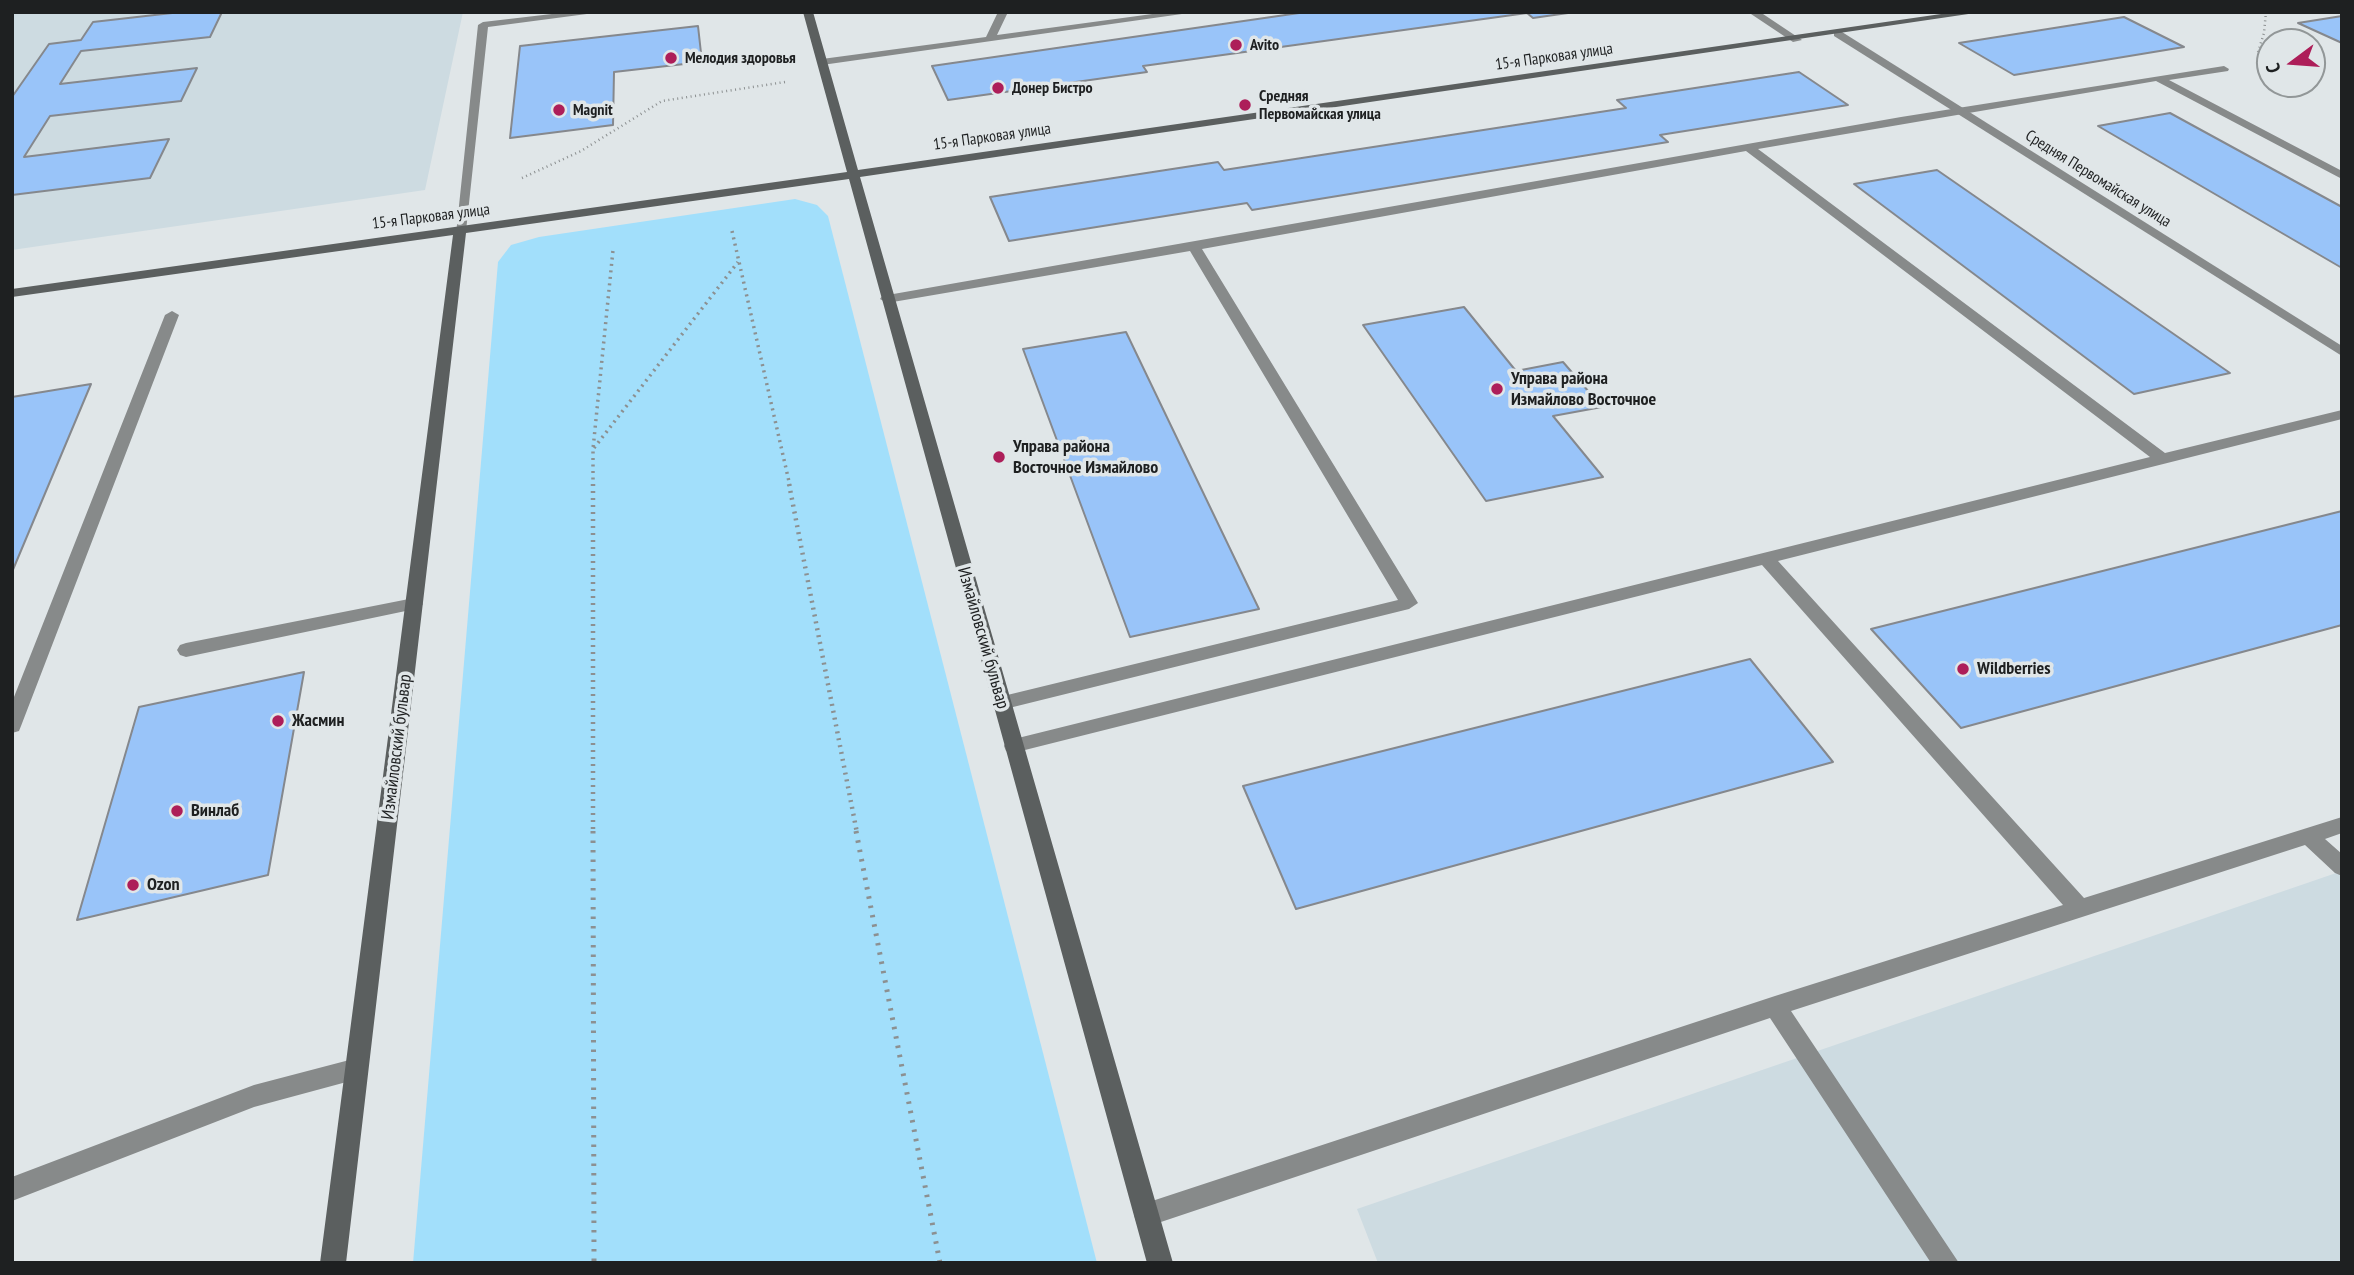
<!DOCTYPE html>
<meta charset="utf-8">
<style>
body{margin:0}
#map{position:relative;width:2354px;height:1275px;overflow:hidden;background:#e0e6e8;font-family:"PT Sans Narrow",sans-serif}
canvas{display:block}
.frame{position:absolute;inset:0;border:14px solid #1e2021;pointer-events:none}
.north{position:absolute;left:2256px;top:28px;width:70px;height:70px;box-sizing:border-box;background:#e0e6e8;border:2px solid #929798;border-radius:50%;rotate:254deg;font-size:19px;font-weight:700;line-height:28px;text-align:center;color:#1e2021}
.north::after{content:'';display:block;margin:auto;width:24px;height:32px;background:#ad1e59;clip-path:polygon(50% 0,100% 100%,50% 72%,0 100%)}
</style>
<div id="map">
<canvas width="2354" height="1275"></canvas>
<div class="frame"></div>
<div class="north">С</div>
</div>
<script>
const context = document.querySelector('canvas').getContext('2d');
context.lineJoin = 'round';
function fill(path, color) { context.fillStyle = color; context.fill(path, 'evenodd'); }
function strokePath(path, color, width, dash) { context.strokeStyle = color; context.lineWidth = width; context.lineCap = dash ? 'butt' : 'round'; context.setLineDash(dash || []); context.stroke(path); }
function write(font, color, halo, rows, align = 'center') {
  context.font = font + ' "PT Sans Narrow",sans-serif'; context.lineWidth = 7; context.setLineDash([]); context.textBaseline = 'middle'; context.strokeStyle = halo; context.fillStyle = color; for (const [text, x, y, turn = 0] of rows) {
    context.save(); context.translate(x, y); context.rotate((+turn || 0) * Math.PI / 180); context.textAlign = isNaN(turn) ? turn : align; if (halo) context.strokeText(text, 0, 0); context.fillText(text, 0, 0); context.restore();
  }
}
fill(new Path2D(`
 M 12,12 L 463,12 L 425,190 L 12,250 Z
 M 2342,871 L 2342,1263 L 1378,1263 L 1357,1209 Z`), '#cddbe1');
fill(new Path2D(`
 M 795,199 L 817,205 L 828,216 L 1097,1263 L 413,1263 L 498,262 L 511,245 L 539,237 Z`), '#a2dffb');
const building = new Path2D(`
 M 181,12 L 222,12 L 210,37 L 81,51 L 60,84 L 197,68 L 181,101 L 50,116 L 24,157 L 169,139 L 150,178 L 12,195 L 12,97 L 49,44 L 81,40 L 93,22 Z
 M 1306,12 L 1575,12 L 1533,18 L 1527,13 L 1143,66 L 1147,72 L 948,100 L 932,66 Z
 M 2342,16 L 2342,43 L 2298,23 Z
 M 2124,17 L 2184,47 L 2014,75 L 1959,43 Z
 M 698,26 L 702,62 L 614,72 L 613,125 L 510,138 L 520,46 Z
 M 1799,72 L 1848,105 L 1660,135 L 1668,142 L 1252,210 L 1247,203 L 1009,241 L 990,197 L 1218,162 L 1224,170 L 1626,108 L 1617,100 Z
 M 2170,113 L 2342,207 L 2342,268 L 2098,126 Z
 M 1937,170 L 2230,373 L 2134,394 L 1854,184 Z
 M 1464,307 L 1516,371 L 1563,362 L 1602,407 L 1553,416 L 1603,477 L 1486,501 L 1363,325 Z
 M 1126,332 L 1259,609 L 1130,637 L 1023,349 Z
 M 91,384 L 12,572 L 12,397 Z
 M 2342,511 L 2342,625 L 1961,728 L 1871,629 Z
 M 1750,659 L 1833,762 L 1296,909 L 1243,786 Z
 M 304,672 L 268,875 L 77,920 L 139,707 Z`);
fill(building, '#99c4f9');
strokePath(building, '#85888d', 2);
strokePath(new Path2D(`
 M 2258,52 L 2264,33 L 2266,12
 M 522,178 L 581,151 L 662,101 L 785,82`), '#8c9091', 2.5, [1, 3.5]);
strokePath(new Path2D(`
 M 732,231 L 790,486
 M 594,448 L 738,262
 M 593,486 L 593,449 L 613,250`), '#8c9091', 3.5, [2, 4.5]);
strokePath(new Path2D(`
 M 593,484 L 593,833
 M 789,484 L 857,833`), '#8c9091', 4.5, [2, 5]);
strokePath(new Path2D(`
 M 593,831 L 594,1263
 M 856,831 L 940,1263`), '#8c9091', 5, [2.5, 7]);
fill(new Path2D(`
 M 569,12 L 602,12 L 488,27 L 466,231 L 464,234 L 456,234 L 478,25 L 483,22 Z
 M 998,12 L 1008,12 L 997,35 L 1167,12 L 1196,12 L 822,65 L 817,62 L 822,59 L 986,37 Z
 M 1748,12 L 1760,12 L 1802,40 L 1793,42 Z
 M 2224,66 L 2229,69 L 2228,71 L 2169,80 L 2342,171 L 2342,179 L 2156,81 L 1758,149 L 2165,453 L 2342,410 L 2342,419 L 1778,561 L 2084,898 L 2342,817 L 2342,833 L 2325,839 L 2342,854 L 2342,876 L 2335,873 L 2305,845 L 1791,1011 L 1959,1263 L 1931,1263 L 1770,1018 L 1146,1227 L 1137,1224 L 1134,1215 L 1137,1206 L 1146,1203 L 1775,996 L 2063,905 L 1762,565 L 1013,753 L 1006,751 L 1004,746 L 1006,741 L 2150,457 L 1746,151 L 1202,249 L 1418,603 L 1409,609 L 1001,710 L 995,708 L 992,703 L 995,698 L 1398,600 L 1190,251 L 887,303 L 880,299 L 882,296 L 1901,117 Z
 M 172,311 L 179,315 L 21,726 L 19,731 L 12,733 L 12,702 L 165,315 Z
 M 414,598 L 420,600 L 423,604 L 420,608 L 186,657 L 180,655 L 177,650 L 180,645 L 186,643 Z
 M 357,1058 L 365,1061 L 368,1069 L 365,1077 L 254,1107 L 12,1201 L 12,1177 L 254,1085 Z`), '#878a8a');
fill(new Path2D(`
 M 1834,32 L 1842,32 L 2342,346 L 2342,356 L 1834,36 Z`), '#878a8a');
fill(new Path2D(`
 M 803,12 L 813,12 L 858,170 L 1955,12 L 1982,12 L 860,177 L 1173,1263 L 1147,1263 L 849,179 L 466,233 L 346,1263 L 320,1263 L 453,235 L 12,297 L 12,289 L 847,172 Z`), '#5b5f5f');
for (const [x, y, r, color] of [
 [1236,45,7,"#ad1e59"],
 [671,58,7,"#ad1e59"],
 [998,88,7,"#ad1e59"],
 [1245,105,7,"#ad1e59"],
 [559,110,7,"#ad1e59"],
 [1497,389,7,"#ad1e59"],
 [999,457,7,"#ad1e59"],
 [1963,669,7,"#ad1e59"],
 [278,721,7,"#ad1e59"],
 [177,811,7,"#ad1e59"],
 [133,885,7,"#ad1e59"]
]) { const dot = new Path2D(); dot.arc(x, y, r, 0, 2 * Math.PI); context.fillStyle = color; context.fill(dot); strokePath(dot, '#e0e6e8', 2.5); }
write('bold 16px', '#1e2021', '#e0e6e8', [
 ["Avito",1250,45],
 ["Мелодия здоровья",685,58],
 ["Донер Бистро",1012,88],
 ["Средняя",1259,96],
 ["Первомайская улица",1259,114],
 ["Magnit",573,110]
], 'left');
write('16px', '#1e2021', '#e0e6e8', [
 ["15-я Парковая улица",1554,57,-8],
 ["15-я Парковая улица",992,137,-8],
 ["Средняя Первомайская улица",2098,179,32],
 ["15-я Парковая улица",431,217,-7]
]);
write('bold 18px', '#1e2021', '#e0e6e8', [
 ["Управа района",1511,379],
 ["Измайлово Восточное",1511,400],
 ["Управа района",1013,447],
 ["Восточное Измайлово",1013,468],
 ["Wildberries",1977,669],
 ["Жасмин",292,721],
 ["Винлаб",191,811],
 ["Ozon",147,885]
], 'left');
write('18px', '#1e2021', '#e0e6e8', [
 ["Измайловский бульвар",983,638,74],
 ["Измайловский бульвар",397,747,-83]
]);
</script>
